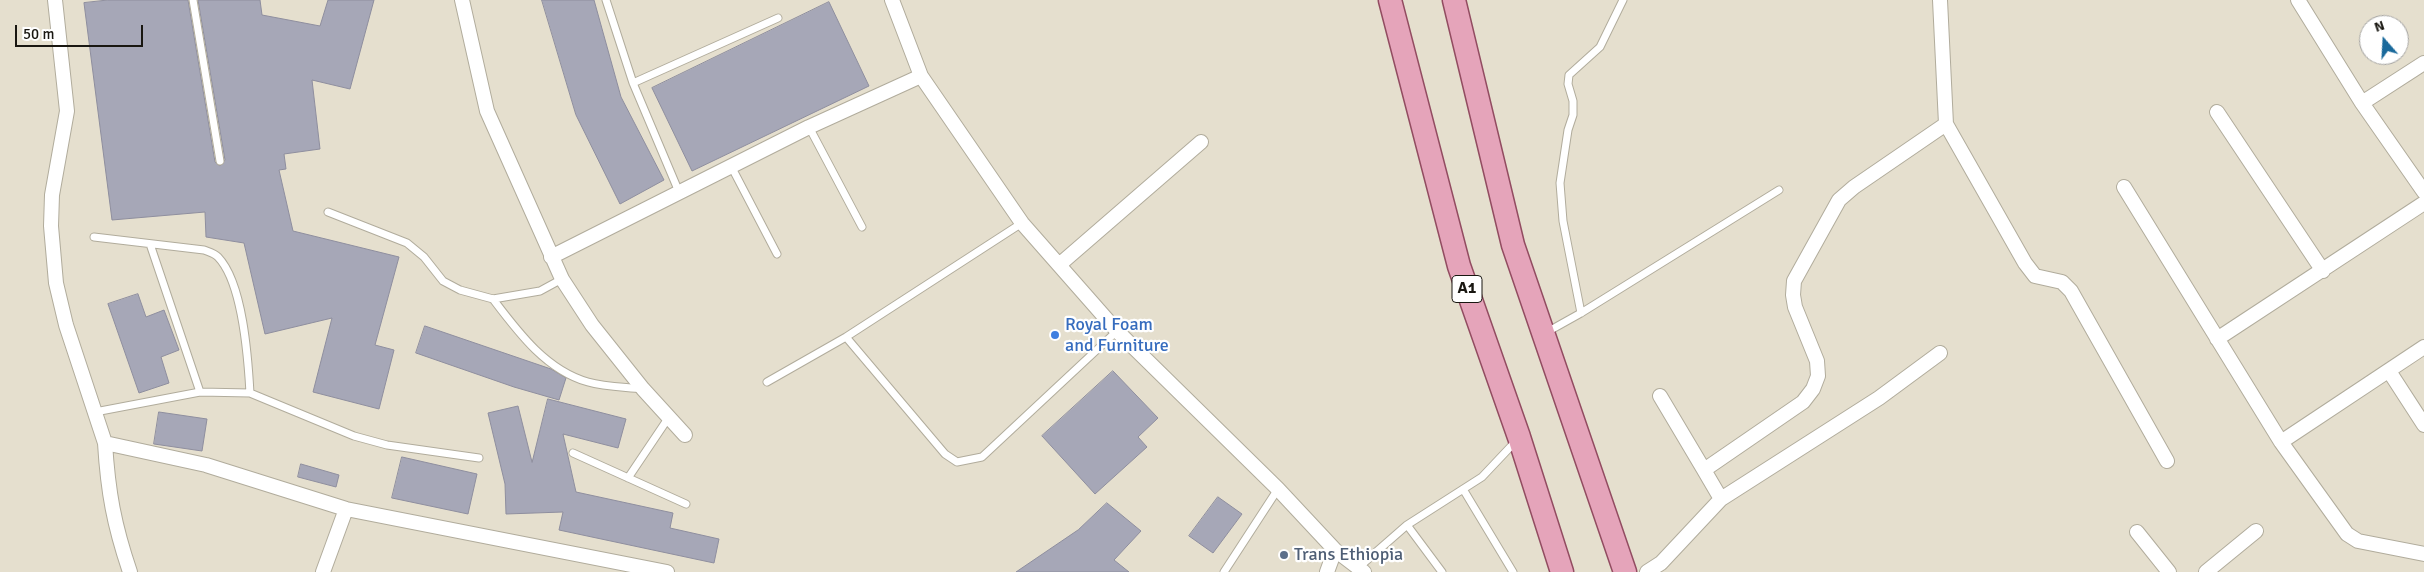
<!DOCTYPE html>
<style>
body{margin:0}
#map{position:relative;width:2424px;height:572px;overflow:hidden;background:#e5dfce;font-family:Signika,sans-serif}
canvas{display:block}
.north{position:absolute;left:2359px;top:15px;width:50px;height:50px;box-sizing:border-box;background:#fff;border:1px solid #a3a2a0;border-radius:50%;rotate:341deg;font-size:14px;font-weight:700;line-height:20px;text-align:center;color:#191711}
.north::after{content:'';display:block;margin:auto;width:18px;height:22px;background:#19699b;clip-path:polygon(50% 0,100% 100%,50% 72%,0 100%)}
.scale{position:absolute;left:15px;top:25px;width:128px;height:22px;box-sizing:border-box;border:2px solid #191711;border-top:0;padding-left:6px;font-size:15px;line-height:18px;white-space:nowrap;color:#191711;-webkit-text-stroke:4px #fff;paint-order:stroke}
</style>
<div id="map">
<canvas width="2424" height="572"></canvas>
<div class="north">N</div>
<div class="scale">50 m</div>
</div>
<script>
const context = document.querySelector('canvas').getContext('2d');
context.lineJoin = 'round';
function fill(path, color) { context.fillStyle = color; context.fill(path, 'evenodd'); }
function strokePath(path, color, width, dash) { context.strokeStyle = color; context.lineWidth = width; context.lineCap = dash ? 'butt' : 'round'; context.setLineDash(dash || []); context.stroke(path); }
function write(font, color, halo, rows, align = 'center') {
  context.font = font + ' Signika,sans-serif'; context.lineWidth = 4.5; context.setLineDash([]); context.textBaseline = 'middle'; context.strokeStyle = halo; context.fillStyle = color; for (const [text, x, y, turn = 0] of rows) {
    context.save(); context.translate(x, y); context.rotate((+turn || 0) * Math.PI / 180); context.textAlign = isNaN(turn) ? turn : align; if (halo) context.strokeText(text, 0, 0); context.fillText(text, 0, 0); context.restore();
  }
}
const building = new Path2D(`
 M 108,0 L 188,0 L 215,162 L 220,166 L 225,160 L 198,0 L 260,0 L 262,15 L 320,26 L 328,0 L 374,0 L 350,89 L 312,80 L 320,149 L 284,154 L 286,169 L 279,170 L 293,231 L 399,257 L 375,345 L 394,350 L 379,409 L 313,392 L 332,318 L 265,334 L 244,243 L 206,237 L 205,212 L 112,220 L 84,3 Z
 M 542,0 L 594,0 L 621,97 L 664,180 L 620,204 L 576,115 Z
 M 829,2 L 869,86 L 692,171 L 652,88 Z
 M 138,294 L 146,317 L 164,310 L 179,350 L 161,357 L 169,383 L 139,393 L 108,304 Z
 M 425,326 L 551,369 L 566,378 L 559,400 L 514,387 L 416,353 Z
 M 1113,371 L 1158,418 L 1138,437 L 1147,447 L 1095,494 L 1042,436 Z
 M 548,399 L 626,419 L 618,448 L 563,434 L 576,492 L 673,513 L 670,528 L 719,539 L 714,563 L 559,530 L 563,512 L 506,514 L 505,484 L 488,413 L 518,406 L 532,462 Z
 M 159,412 L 207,419 L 202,451 L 154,444 Z
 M 402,457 L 477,474 L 468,514 L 392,498 Z
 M 301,464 L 339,475 L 336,487 L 298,477 Z
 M 1218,497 L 1242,514 L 1213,553 L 1189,536 Z
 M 1107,503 L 1141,531 L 1114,560 L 1129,572 L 1016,572 L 1078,530 Z`);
fill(building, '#a6a7b7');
strokePath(building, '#8e8e9e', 1);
const lane = new Path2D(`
 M 193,0 L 220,161
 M 606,0 L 633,83 L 679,192
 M 633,83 L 778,18
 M 809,127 L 862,227
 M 731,166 L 777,254
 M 328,212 L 407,243 L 424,257 L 443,281 L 460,290 L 493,299 L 540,291 L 562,279
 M 94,237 L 204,250 C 209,252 214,253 218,257 C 243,283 248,357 250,393
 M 150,244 L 200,392
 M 493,299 C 518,332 546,370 588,382 C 605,387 625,387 642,389
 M 1581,313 L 1563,221 L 1560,183 L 1568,130 L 1573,115 L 1573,101 L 1568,84 L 1569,75 L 1600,47 L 1623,0
 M 1547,332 L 1581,313 L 1779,190
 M 846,337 L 945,454 L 957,462 L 982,457 L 1117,331
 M 767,382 L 846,337 L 1022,223
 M 95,412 L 200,392 L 250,393 L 354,436 L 387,445 L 479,458
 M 573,453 L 686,504
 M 628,478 L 669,417
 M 1463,489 L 1513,572
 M 1407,525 L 1442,572
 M 1359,567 L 1407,525 L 1482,477 L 1516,441
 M 1224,572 L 1278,489`);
const street = new Path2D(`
 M 55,0 L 67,111 L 52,195 L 51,226 L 56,283 L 66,325 L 105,443
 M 462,0 L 487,111 L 562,279 L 592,325 L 643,389 L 685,435
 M 892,0 L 921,76 L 1022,223 L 1117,331 L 1278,489 L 1335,550 L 1364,572
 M 1940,0 L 1946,124 L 2025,263 L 2035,276 L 2062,282 L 2071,291 L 2167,461
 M 2298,0 L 2362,103 L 2424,192
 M 2362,103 L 2424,63
 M 2217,112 L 2323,271
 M 2124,187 L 2281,442 L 2347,534 L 2358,541 L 2424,554
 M 551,257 L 809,127 L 921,76
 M 1059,265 L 1201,142
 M 2217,339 L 2424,203
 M 2389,371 L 2424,425
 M 1660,396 L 1704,470
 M 2281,442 L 2424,347
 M 1721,499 L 1704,470 L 1803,402 L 1813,389 L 1818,376 L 1817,361 L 1795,307 L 1793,295 L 1794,281 L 1839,200 L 1854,187 L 1946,124
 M 2137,532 L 2169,572
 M 130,572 C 114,525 108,492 105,443 L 206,465 L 346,509 L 667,572
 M 323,572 L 346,509
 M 1327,572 L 1335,550
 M 1647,572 L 1661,563 L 1721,499 L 1879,398 L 1940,353
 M 2206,572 L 2256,531`);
const primary = new Path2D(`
 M 1390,0 L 1459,266 L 1519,437 L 1562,572
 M 1454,0 L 1513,245 L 1625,572`);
strokePath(lane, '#b1ac9c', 9);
strokePath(street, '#b1ac9c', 16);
strokePath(primary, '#924c61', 25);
strokePath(lane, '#fff', 7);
strokePath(street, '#fff', 14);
strokePath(primary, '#e5a4ba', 22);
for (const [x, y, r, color] of [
 [1055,335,5,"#3f7fe0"],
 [1284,555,5,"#5c6f8a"]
]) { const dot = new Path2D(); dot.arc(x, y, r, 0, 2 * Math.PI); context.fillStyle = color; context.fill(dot); strokePath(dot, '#fff', 2); }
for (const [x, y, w] of [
 [1467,289,30]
]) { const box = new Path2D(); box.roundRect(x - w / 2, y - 13.5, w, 27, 4); context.fillStyle = '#fff'; context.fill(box); strokePath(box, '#191711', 1); }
write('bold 16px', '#191711', null, [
 ["A1",1467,289]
]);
write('18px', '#366cbe', '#fff', [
 ["Royal Foam",1065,325],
 ["and Furniture",1065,346]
], 'left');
write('18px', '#4e5e75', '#fff', [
 ["Trans Ethiopia",1294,555]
], 'left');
</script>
